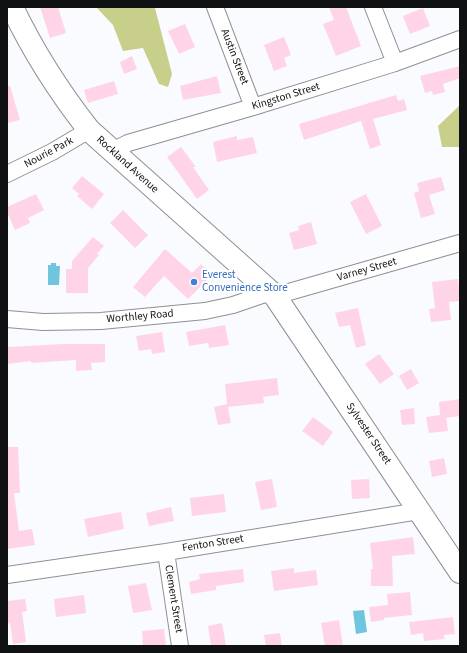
<!DOCTYPE html>
<style>
body{margin:0}
#map{position:relative;width:467px;height:653px;overflow:hidden;background:#fafbff;font-family:"Source Sans 3",sans-serif}
canvas{display:block}
.frame{position:absolute;inset:0;border:8px solid #101112;pointer-events:none}
</style>
<div id="map">
<canvas width="467" height="653"></canvas>
<div class="frame"></div>
</div>
<script>
const context = document.querySelector('canvas').getContext('2d');
context.lineJoin = 'round';
function fill(path, color) { context.fillStyle = color; context.fill(path, 'evenodd'); }
function strokePath(path, color, width, dash) { context.strokeStyle = color; context.lineWidth = width; context.lineCap = dash ? 'butt' : 'round'; context.setLineDash(dash || []); context.stroke(path); }
function write(font, color, halo, rows, align = 'center') {
  context.font = font + ' "Source Sans 3",sans-serif'; context.lineWidth = 4; context.setLineDash([]); context.textBaseline = 'middle'; context.strokeStyle = halo; context.fillStyle = color; for (const [text, x, y, turn = 0] of rows) {
    context.save(); context.translate(x, y); context.rotate((+turn || 0) * Math.PI / 180); context.textAlign = isNaN(turn) ? turn : align; if (halo) context.strokeText(text, 0, 0); context.fillText(text, 0, 0); context.restore();
  }
}
fill(new Path2D(`
 M 96,7 L 155,8 L 172,74 L 168,87 L 159,84 L 143,48 L 123,51 L 113,25 Z
 M 460,105 L 460,147 L 442,147 L 438,126 Z`), '#c7cf8b');
fill(new Path2D(`
 M 51,263 L 56,263 L 56,266 L 60,266 L 59,285 L 48,285 L 48,265 L 51,265 Z
 M 364,610 L 367,632 L 356,634 L 353,611 Z`), '#6fc5dd');
fill(new Path2D(`
 M 40,7 L 58,7 L 66,33 L 50,38 Z
 M 329,7 L 346,7 L 361,46 L 336,56 L 323,24 L 334,20 Z
 M 423,8 L 430,26 L 410,34 L 403,16 Z
 M 185,24 L 195,47 L 179,54 L 168,31 Z
 M 284,37 L 291,55 L 284,58 L 287,66 L 274,71 L 264,45 Z
 M 132,56 L 137,69 L 124,74 L 120,62 Z
 M 460,66 L 460,78 L 443,84 L 445,92 L 433,95 L 432,91 L 425,93 L 420,76 Z
 M 217,76 L 221,93 L 183,100 L 180,86 Z
 M 114,81 L 118,94 L 88,103 L 84,90 Z
 M 7,86 L 10,86 L 20,120 L 7,123 Z
 M 396,95 L 398,101 L 404,99 L 407,110 L 373,119 L 381,145 L 370,149 L 361,121 L 304,140 L 299,124 Z
 M 237,136 L 237,140 L 253,137 L 257,153 L 217,162 L 213,142 Z
 M 181,147 L 196,167 L 193,167 L 209,190 L 197,199 L 167,157 Z
 M 82,176 L 104,194 L 92,209 L 77,196 L 79,194 L 72,188 Z
 M 441,177 L 445,190 L 429,195 L 435,214 L 421,218 L 414,193 L 419,191 L 417,183 Z
 M 36,194 L 44,210 L 28,218 L 30,223 L 15,230 L 7,212 L 7,207 Z
 M 366,194 L 382,226 L 366,234 L 350,202 Z
 M 123,210 L 148,235 L 135,248 L 110,223 Z
 M 311,222 L 317,244 L 294,250 L 289,233 L 299,230 L 298,226 Z
 M 93,237 L 104,246 L 97,254 L 99,255 L 88,268 L 88,293 L 66,293 L 66,269 L 72,269 L 72,261 Z
 M 165,249 L 192,273 L 201,264 L 212,275 L 188,299 L 164,276 L 145,297 L 133,287 Z
 M 458,279 L 460,301 L 449,302 L 451,320 L 431,322 L 429,309 L 435,308 L 432,282 Z
 M 358,308 L 366,345 L 356,348 L 350,325 L 339,327 L 335,313 Z
 M 225,325 L 229,345 L 209,348 L 208,343 L 189,346 L 186,332 Z
 M 162,332 L 165,352 L 152,354 L 151,349 L 139,351 L 136,336 Z
 M 63,344 L 105,344 L 105,362 L 91,363 L 92,370 L 76,371 L 76,360 L 31,363 L 31,361 L 7,364 L 7,347 Z
 M 379,354 L 394,374 L 380,384 L 365,364 Z
 M 411,369 L 419,383 L 407,390 L 399,376 Z
 M 277,378 L 279,395 L 263,397 L 264,403 L 228,407 L 231,423 L 218,425 L 214,407 L 227,404 L 225,384 Z
 M 460,399 L 460,416 L 446,418 L 448,431 L 429,433 L 426,417 L 440,415 L 439,402 Z
 M 414,408 L 415,424 L 402,425 L 400,410 Z
 M 313,417 L 333,432 L 323,446 L 302,431 Z
 M 7,447 L 18,447 L 20,493 L 14,493 L 19,531 L 32,529 L 35,545 L 7,549 Z
 M 444,458 L 447,474 L 432,477 L 429,461 Z
 M 272,479 L 277,507 L 261,510 L 255,482 Z
 M 369,479 L 370,498 L 352,499 L 351,480 Z
 M 224,494 L 226,512 L 192,516 L 190,498 Z
 M 171,507 L 174,521 L 149,526 L 146,513 Z
 M 121,512 L 124,529 L 88,537 L 84,519 Z
 M 413,537 L 415,554 L 392,556 L 393,586 L 371,586 L 371,569 L 373,569 L 370,543 Z
 M 294,568 L 294,573 L 316,570 L 318,585 L 274,591 L 271,571 Z
 M 243,569 L 244,582 L 216,586 L 216,590 L 191,594 L 189,582 L 200,579 L 199,574 Z
 M 146,583 L 152,610 L 133,613 L 128,586 Z
 M 410,592 L 412,615 L 384,618 L 384,620 L 371,622 L 369,607 L 388,605 L 387,594 Z
 M 84,595 L 86,613 L 56,617 L 54,599 Z
 M 25,599 L 27,611 L 22,612 L 26,642 L 13,644 L 10,623 L 7,624 L 7,601 Z
 M 453,617 L 455,634 L 444,635 L 445,639 L 424,641 L 423,633 L 411,635 L 409,622 Z
 M 339,620 L 343,646 L 325,646 L 321,623 Z
 M 222,623 L 226,646 L 211,646 L 208,626 Z
 M 164,629 L 166,646 L 143,646 L 142,631 Z
 M 280,633 L 282,646 L 266,646 L 264,635 Z`), '#ffd4e7');
const street = new Path2D(`
 M 215,7 L 253,107
 M 373,7 L 395,63
 M 112,151 L 128,143 L 253,107 L 395,63 L 460,39
 M 7,174 L 52,152 L 89,130
 M 275,296 L 460,243
 M 7,319 L 43,322 L 101,321 L 205,311 L 233,305 L 271,292
 M 166,552 L 180,646
 M 7,575 L 166,552 L 419,511`);
const secondary = new Path2D(`
 M 12,7 C 33,51 60,93 89,130 L 275,296 L 460,572`);
strokePath(street, '#8f9094', 18);
strokePath(secondary, '#8f9094', 24);
strokePath(street, '#fff', 16);
strokePath(secondary, '#fff', 22);
for (const [x, y, r, color] of [
 [194,282,4,"#3f7fe0"]
]) { const dot = new Path2D(); dot.arc(x, y, r, 0, 2 * Math.PI); context.fillStyle = color; context.fill(dot); strokePath(dot, '#fff', 1.5); }
write('11px', '#101112', '#fff', [
 ["Austin Street",234,57,69],
 ["Kingston Street",286,97,-17],
 ["Nourie Park",49,153,-28],
 ["Rockland Avenue",127,165,42],
 ["Varney Street",367,270,-16],
 ["Worthley Road",140,317,-5],
 ["Sylvester Street",368,434,56],
 ["Fenton Street",213,544,-9],
 ["Clement Street",173,599,81]
]);
write('11px', '#366cbe', '#fff', [
 ["Everest",202,276],
 ["Convenience Store",202,289]
], 'left');
</script>
